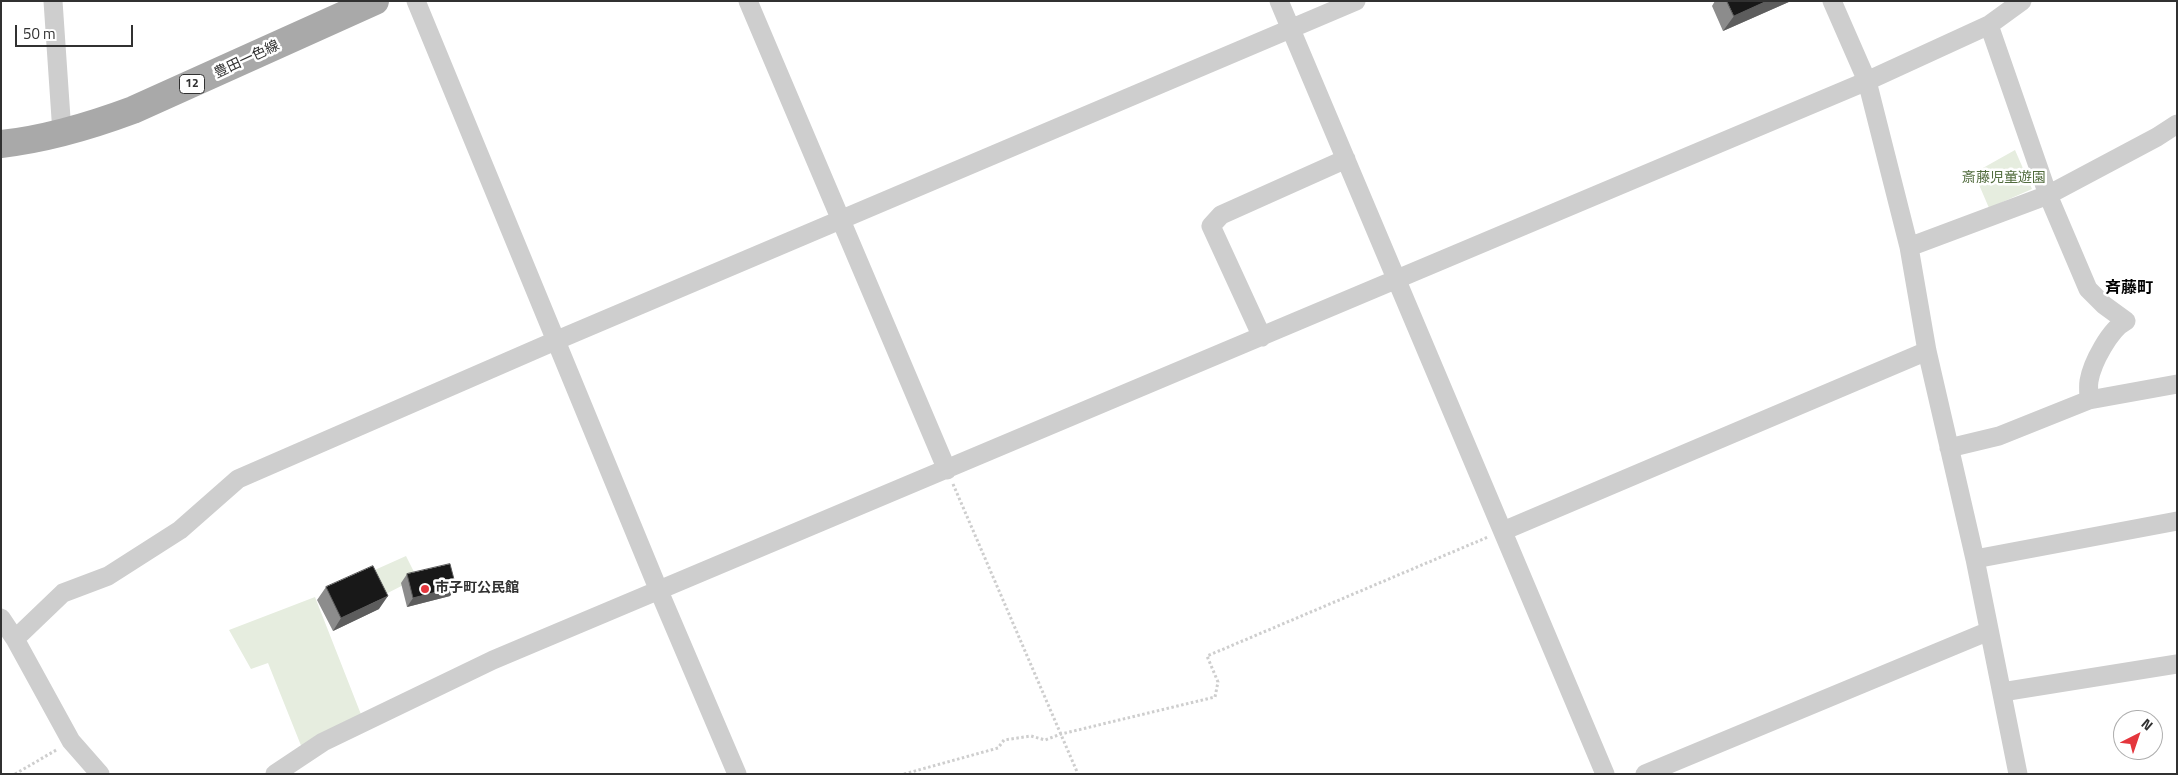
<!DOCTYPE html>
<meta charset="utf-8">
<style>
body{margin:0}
#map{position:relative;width:2178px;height:775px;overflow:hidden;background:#fff;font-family:"Titillium Web",sans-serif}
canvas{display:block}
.frame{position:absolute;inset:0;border:2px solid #313131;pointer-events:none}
.north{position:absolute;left:2113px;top:710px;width:50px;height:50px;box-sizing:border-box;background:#fff;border:1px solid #adadad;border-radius:50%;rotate:41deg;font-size:14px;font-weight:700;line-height:20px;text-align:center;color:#313131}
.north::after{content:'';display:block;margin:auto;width:18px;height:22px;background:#e4363d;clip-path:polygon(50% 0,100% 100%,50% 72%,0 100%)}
.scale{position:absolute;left:15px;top:25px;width:118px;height:22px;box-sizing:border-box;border:2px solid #313131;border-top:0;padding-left:6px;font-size:15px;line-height:18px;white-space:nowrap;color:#313131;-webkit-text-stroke:4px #fff;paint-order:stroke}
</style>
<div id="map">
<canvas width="2178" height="775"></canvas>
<div class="frame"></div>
<div class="north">N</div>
<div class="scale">50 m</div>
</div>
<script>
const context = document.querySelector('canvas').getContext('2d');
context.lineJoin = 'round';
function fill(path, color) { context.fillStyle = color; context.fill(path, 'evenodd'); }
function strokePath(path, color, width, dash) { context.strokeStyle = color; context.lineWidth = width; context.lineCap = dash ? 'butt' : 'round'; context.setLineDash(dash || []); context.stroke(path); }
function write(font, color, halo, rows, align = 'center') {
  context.font = font + ' "Titillium Web","Noto Sans JP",sans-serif'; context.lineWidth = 5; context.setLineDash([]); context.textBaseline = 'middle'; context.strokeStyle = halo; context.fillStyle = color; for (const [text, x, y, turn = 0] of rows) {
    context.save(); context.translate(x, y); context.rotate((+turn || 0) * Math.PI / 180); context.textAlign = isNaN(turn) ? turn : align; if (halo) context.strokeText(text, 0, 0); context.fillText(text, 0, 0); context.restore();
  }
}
fill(new Path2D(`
 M 2015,150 L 2032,189 L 1989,208 L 1974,173 Z
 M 406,556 L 417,578 L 378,598 L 368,573 Z
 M 315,597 L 362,717 L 302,748 L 268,663 L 251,669 L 229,630 Z`), '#e6eddf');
strokePath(new Path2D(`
 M 953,484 L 1078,774
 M 15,774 L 58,749
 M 904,774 L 998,748 L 1004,740 L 1031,736 L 1045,740 L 1061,734 L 1215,697 L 1218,682 L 1207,656 L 1488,537`), '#cecece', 3, [2.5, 2.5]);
strokePath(new Path2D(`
 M 53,1 L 62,133
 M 416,1 L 659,591 L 737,774
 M 748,1 L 947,470
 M 1279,1 L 1605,774
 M 1832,1 L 1867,81 L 1909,247 L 1927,351 L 1975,559 L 2018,774
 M 1989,25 L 2048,195 L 2088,289 L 2104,305 L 2126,321 C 2110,329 2092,363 2089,381 C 2088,387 2089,394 2089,400
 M 1909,247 L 2048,195 L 2157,137 L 2177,124
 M 1262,337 L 1211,226 L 1221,215 L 1346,159
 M 1949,448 L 1999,436 L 2089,400 L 2177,384
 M 1503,531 L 1927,351
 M 1975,559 L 2177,521
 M 1,618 L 15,639 L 71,741 L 100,774
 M 15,639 L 63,593 L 108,576 L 180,530 L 238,479 L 555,341 L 1356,1
 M 2002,692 L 2177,664
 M 275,774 L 323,742 L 493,660 L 1867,81 L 1989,25 L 2022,1
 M 1645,774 L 1989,631`), '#cecece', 19);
strokePath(new Path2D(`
 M 1,144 C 47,139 90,126 133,110 L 375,1`), '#a9a9a9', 28);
fill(new Path2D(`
 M 1715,1 L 1791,1 L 1723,31 L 1712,6 Z
 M 407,574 L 456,587 L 450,596 L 407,607 L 401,583 Z
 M 326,587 L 379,609 L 333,631 L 317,600 Z`), '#8c8c8c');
fill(new Path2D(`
 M 1767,1 L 1791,1 L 1723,31 L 1734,16 Z
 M 456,587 L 450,596 L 407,607 L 413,598 Z
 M 388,596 L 379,609 L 333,631 L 341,618 Z`), '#5d5d5d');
const building = new Path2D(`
 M 1727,1 L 1767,1 L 1734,16 Z
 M 450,564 L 456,587 L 413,598 L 407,574 Z
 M 373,566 L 388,596 L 341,618 L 326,587 Z`);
fill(building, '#181818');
strokePath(building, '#5d5d5d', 1);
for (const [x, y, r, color] of [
 [425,589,5,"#e4363d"]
]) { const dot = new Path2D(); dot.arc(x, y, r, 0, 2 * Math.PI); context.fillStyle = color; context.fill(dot); strokePath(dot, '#fff', 2); }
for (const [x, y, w] of [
 [192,84,25]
]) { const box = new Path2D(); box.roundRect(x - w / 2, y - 9.5, w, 19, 4); context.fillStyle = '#fff'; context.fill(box); strokePath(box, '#313131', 1); }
write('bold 12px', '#313131', null, [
 ["12",192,84]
]);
write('14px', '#313131', '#fff', [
 ["豊田一色線",247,60,-25]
]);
write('14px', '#526c3e', '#fff', [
 ["斎藤児童遊園",2004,179]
]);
write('bold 14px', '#313131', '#fff', [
 ["市子町公民館",435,589]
], 'left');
write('bold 16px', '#000', '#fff', [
 ["斉藤町",2129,289]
]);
</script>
